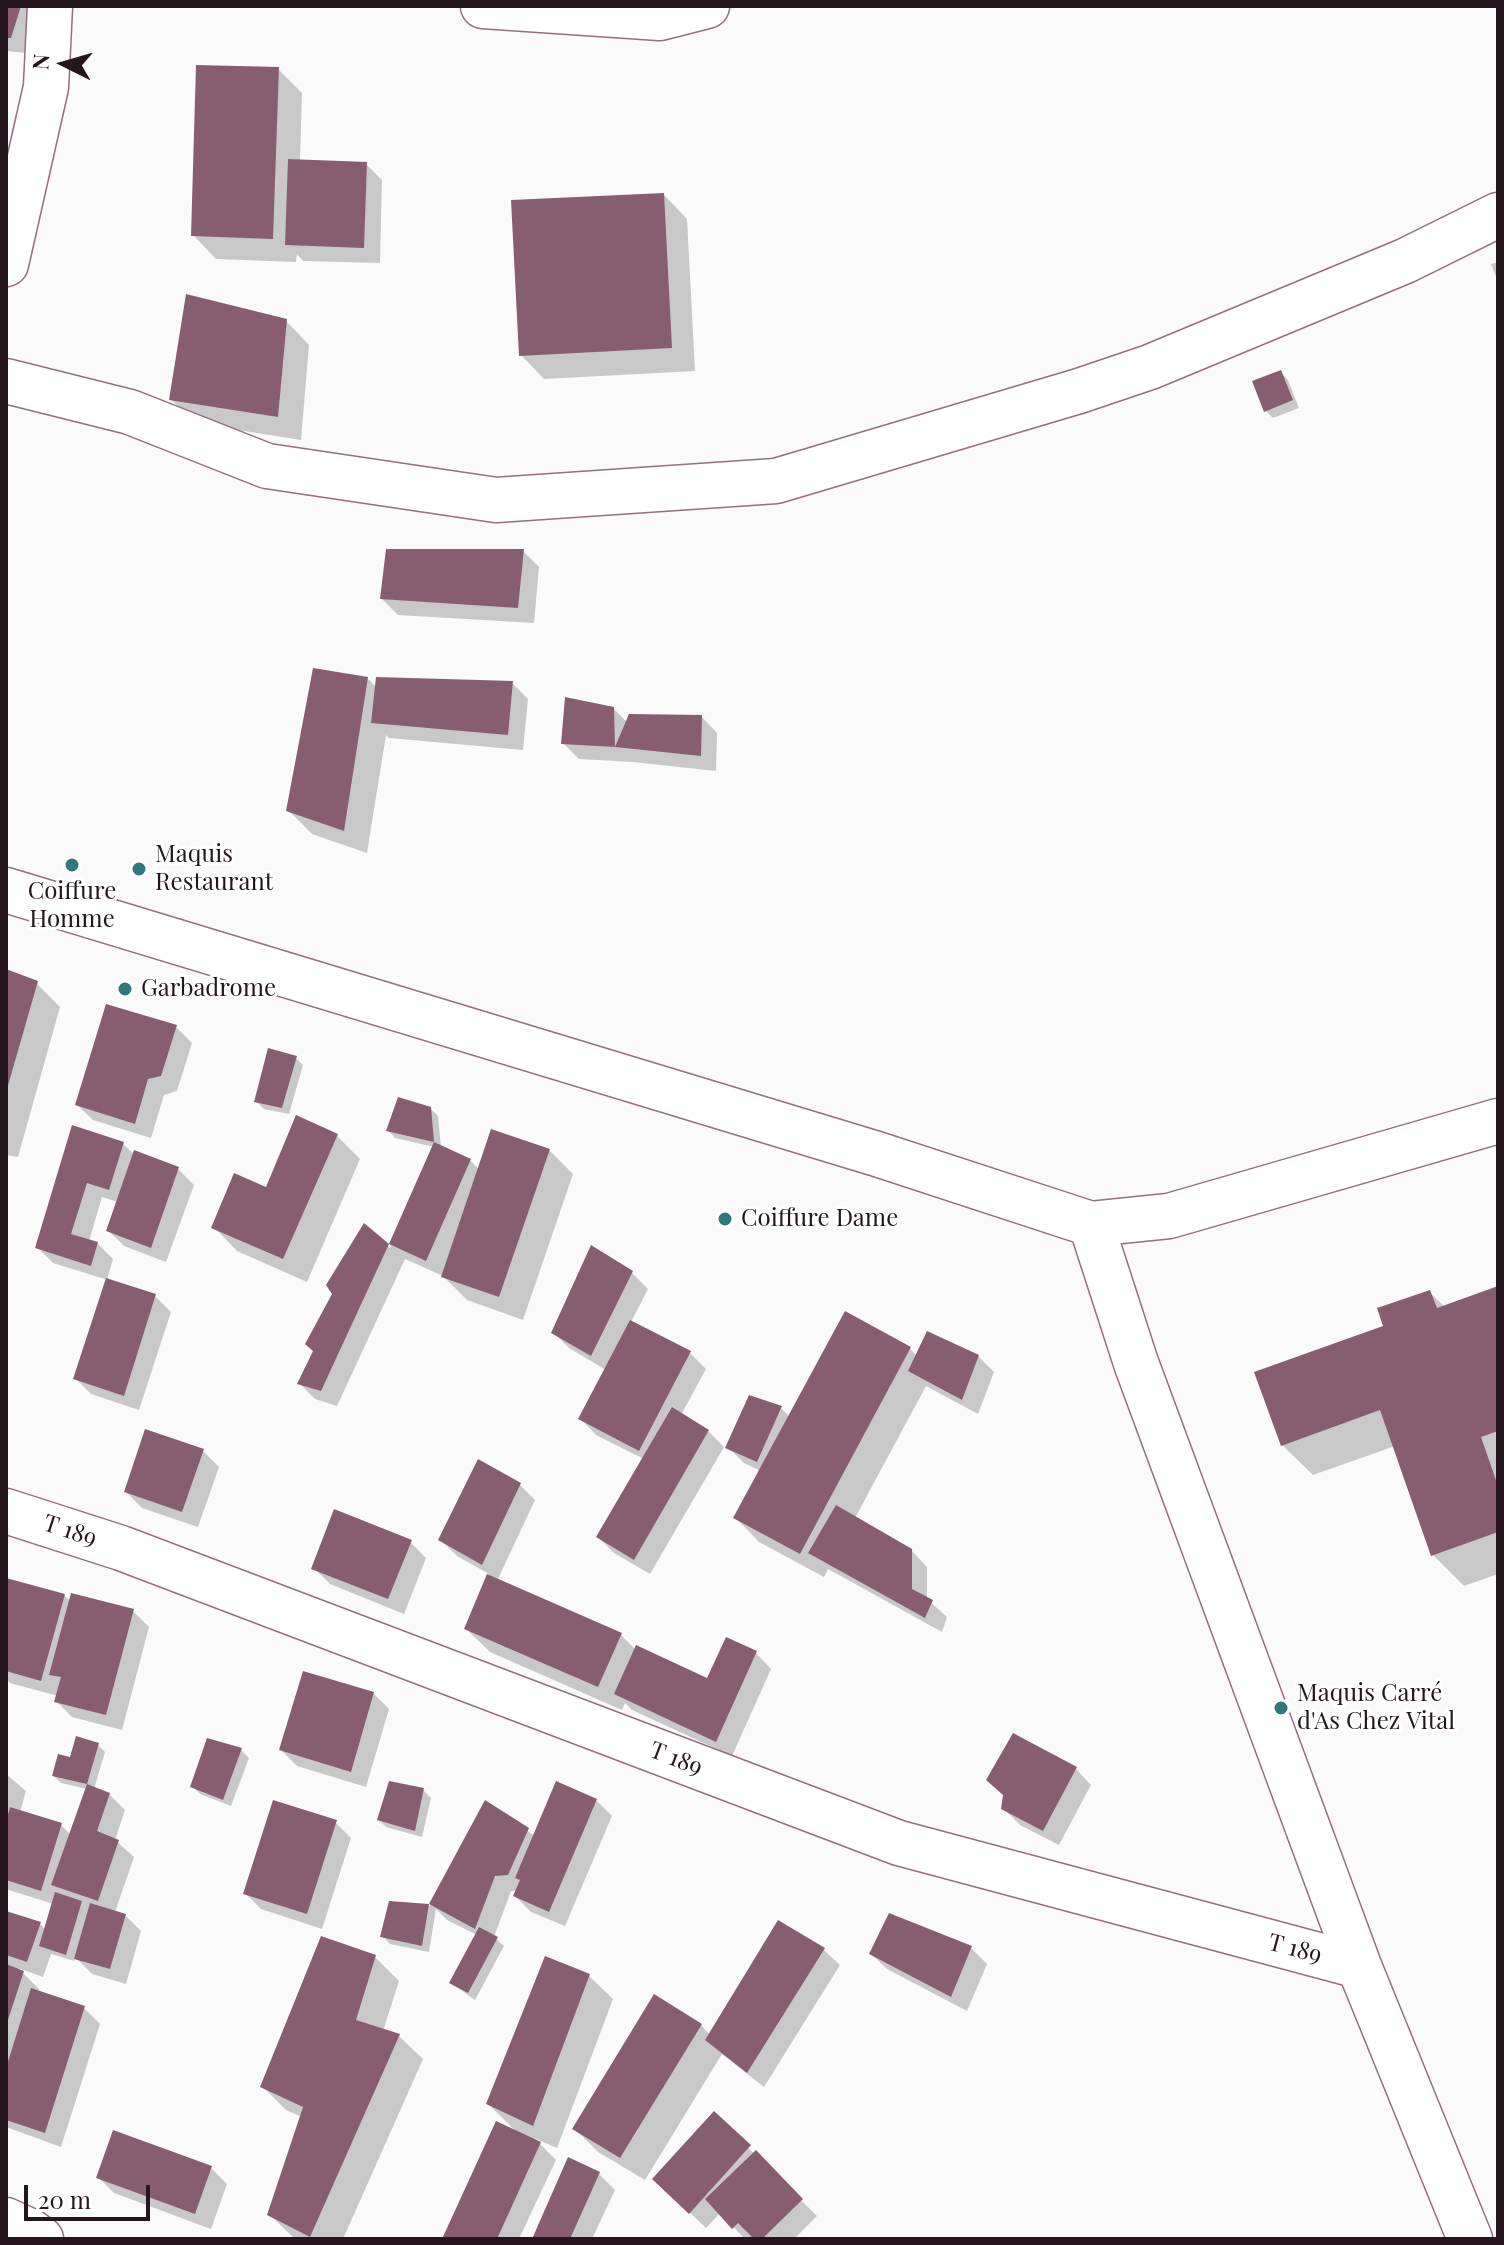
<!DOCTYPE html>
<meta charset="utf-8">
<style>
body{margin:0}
#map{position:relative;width:1504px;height:2245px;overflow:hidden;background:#fafafa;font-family:"Playfair Display",serif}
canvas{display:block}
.frame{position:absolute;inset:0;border:8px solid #24161c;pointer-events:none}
.north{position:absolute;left:24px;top:24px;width:80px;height:80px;-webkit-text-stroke:6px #fff;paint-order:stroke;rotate:275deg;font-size:22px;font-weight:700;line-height:32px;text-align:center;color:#24161c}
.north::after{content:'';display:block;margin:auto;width:28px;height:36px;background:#24161c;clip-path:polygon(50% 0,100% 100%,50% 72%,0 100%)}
.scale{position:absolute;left:24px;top:2185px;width:126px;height:36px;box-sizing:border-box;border:4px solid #24161c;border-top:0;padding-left:10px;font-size:24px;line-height:28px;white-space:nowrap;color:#24161c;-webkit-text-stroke:6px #fff;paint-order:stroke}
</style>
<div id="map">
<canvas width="1504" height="2245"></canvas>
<div class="frame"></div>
<div class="north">N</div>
<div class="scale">20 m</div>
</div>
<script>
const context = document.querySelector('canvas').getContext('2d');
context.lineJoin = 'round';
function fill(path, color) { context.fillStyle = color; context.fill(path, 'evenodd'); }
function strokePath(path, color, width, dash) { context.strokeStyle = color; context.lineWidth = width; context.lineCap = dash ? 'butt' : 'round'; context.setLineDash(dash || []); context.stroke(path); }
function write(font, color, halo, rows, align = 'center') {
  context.font = font + ' "Playfair Display",serif'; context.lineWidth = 6; context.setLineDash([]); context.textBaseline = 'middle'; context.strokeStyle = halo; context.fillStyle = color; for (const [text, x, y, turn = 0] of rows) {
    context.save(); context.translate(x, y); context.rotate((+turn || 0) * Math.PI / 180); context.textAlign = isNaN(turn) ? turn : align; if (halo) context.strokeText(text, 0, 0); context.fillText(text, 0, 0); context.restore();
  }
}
fill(new Path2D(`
 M 6,6 L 33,6 L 27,53 L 6,51 Z
 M 278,69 L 302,93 L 300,161 L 366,164 L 382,180 L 380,263 L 303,261 L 297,254 L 296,262 L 216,259 L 193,235 Z
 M 664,195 L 687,219 L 695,371 L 544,379 L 521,355 Z
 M 1498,262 L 1498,282 L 1491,264 Z
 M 286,321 L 309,345 L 301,440 L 194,423 L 171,399 Z
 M 1281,372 L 1288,380 L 1299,408 L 1273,418 L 1266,411 Z
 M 523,551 L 539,567 L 534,623 L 398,615 L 382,599 Z
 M 367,678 L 377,688 L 512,683 L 528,699 L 523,750 L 389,738 L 386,735 L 367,853 L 312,834 L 288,810 Z
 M 614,709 L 628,723 L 702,717 L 717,733 L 716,771 L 633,762 L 579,759 L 563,743 Z
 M 6,971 L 36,983 L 60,1007 L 18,1157 L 6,1155 Z
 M 176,1027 L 192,1043 L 177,1091 L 164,1095 L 151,1138 L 93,1120 L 77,1105 Z
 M 296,1058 L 303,1065 L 289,1114 L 264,1109 L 256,1101 Z
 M 430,1108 L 438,1116 L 441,1147 L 470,1160 L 479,1170 L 549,1150 L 573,1174 L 523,1320 L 467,1300 L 443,1276 L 405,1259 L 337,1406 L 315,1399 L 299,1383 L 315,1351 L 334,1294 L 365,1226 L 390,1248 L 435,1147 L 395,1138 L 388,1130 Z
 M 73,1128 L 123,1144 L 135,1155 L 178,1169 L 194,1185 L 166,1262 L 124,1246 L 108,1230 L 118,1202 L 102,1197 L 89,1241 L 97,1243 L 113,1259 L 107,1280 L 155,1296 L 171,1312 L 139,1410 L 91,1394 L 75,1378 L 108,1280 L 53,1263 L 37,1247 Z
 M 336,1135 L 360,1159 L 307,1282 L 237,1251 L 214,1227 Z
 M 592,1248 L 632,1273 L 648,1289 L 631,1322 L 690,1353 L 706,1369 L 681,1415 L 708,1431 L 724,1447 L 650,1574 L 614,1553 L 598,1537 L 644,1459 L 596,1435 L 581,1419 L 606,1370 L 569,1348 L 553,1332 Z
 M 1498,1288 L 1498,1574 L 1464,1586 L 1433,1555 L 1395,1446 L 1313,1475 L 1282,1445 L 1386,1327 L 1429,1292 L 1445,1307 Z
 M 910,1349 L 917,1356 L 978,1356 L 994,1372 L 978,1414 L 926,1386 L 855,1518 L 911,1550 L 927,1567 L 927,1599 L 947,1617 L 942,1632 L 828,1569 L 824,1577 L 759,1542 L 736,1518 L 761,1471 L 744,1463 L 728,1447 L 781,1408 L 790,1417 Z
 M 203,1451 L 219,1467 L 198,1527 L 142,1508 L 126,1492 Z
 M 519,1484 L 535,1500 L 497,1581 L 621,1635 L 636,1650 L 708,1681 L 756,1653 L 771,1669 L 732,1756 L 632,1710 L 625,1703 L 622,1710 L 490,1652 L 466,1629 L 489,1574 L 457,1556 L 441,1540 Z
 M 410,1542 L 426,1558 L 404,1614 L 330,1584 L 314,1568 Z
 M 6,1580 L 64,1595 L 71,1602 L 133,1611 L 149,1627 L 122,1730 L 72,1717 L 56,1701 L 58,1696 L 10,1683 L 6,1678 Z
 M 373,1693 L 389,1709 L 366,1787 L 297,1766 L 281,1750 Z
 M 208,1741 L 241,1750 L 249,1758 L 231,1806 L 200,1794 L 192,1786 Z
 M 98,1745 L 105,1752 L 94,1789 L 109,1794 L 125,1810 L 115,1840 L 134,1857 L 115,1912 L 125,1915 L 141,1931 L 126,1984 L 92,1974 L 75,1957 L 74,1961 L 51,1954 L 43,1977 L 18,1968 L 39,1989 L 38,1993 L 84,2008 L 100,2024 L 61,2147 L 6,2127 L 6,1913 L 40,1924 L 46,1930 L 53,1904 L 6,1889 L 6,1774 L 26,1791 L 20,1812 L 61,1825 L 71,1835 L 87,1789 L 61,1783 L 54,1776 L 72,1760 Z
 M 1076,1769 L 1091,1785 L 1059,1845 L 1020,1825 L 1004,1809 Z
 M 423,1790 L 431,1798 L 422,1837 L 386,1827 L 379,1820 Z
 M 596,1800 L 612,1816 L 565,1926 L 531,1912 L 515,1896 L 517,1891 L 511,1891 L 494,1937 L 504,1946 L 475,2000 L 451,1983 L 477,1935 L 447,1920 L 436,1909 L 429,1952 L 390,1944 L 383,1936 L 391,1903 L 430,1906 L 486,1803 L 535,1836 Z
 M 335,1822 L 351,1838 L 322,1929 L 261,1909 L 245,1893 Z
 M 971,1948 L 987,1964 L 967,2011 L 887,1969 L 871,1954 Z
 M 824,1950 L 840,1965 L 764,2087 L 722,2054 L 645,2180 L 598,2152 L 574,2128 L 655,1997 L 701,2025 L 710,2035 Z
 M 375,1957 L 399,1981 L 383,2031 L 399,2036 L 423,2059 L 343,2239 L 295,2239 L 269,2214 L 302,2117 L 286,2110 L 262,2086 Z
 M 589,1976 L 613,1999 L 557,2148 L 534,2138 L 556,2160 L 519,2239 L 444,2239 L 518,2133 L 488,2104 Z
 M 714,2114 L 817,2216 L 794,2239 L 745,2239 L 720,2213 L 706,2228 L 671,2195 Z
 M 211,2168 L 227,2184 L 211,2229 L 114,2193 L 98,2177 Z
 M 599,2174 L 615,2190 L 592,2239 L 534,2239 Z`), '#0003');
fill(new Path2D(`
 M 6,6 L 21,6 L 11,38 L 6,38 Z
 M 196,65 L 279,67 L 273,239 L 191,236 Z
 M 288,159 L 367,162 L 364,248 L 285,245 Z
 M 664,193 L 672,348 L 519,356 L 511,200 Z
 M 186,294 L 287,319 L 278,417 L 169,400 Z
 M 1281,370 L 1293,400 L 1264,412 L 1252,381 Z
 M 386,549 L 524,549 L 518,608 L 380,599 Z
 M 313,668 L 368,677 L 344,831 L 286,811 Z
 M 376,677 L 513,681 L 508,735 L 371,723 Z
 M 565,697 L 614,707 L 615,747 L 561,744 Z
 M 629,714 L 702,715 L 701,756 L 615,747 Z
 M 6,969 L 38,981 L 7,1089 L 6,1089 Z
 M 106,1004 L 177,1025 L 161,1076 L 148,1079 L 135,1124 L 75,1105 Z
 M 268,1048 L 297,1056 L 282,1108 L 254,1102 Z
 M 398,1097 L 431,1107 L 434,1142 L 386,1131 Z
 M 296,1115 L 338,1134 L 283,1259 L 211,1228 L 234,1173 L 266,1187 Z
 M 72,1125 L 124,1142 L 109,1190 L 87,1183 L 71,1234 L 98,1242 L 91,1266 L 35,1248 Z
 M 491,1129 L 550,1149 L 499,1297 L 441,1277 Z
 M 434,1142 L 471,1159 L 426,1261 L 389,1244 Z
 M 134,1150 L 179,1167 L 151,1248 L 106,1231 Z
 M 364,1223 L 389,1244 L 321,1391 L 297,1384 L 313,1351 L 305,1344 L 332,1294 L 326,1285 Z
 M 591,1245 L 633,1271 L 591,1356 L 551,1333 Z
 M 106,1278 L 156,1294 L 124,1396 L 73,1379 Z
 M 1498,1286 L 1498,1431 L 1481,1437 L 1498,1486 L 1498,1532 L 1431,1556 L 1380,1410 L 1281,1446 L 1254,1372 L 1383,1326 L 1377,1308 L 1430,1290 L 1437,1308 Z
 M 845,1311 L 911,1347 L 800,1554 L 733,1518 Z
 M 630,1320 L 691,1351 L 639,1451 L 578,1419 Z
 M 927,1331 L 979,1355 L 962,1400 L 908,1371 Z
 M 749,1395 L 782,1406 L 757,1462 L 725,1448 Z
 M 672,1407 L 709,1430 L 634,1560 L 596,1537 Z
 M 145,1429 L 204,1449 L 182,1512 L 124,1492 Z
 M 478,1459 L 521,1483 L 482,1565 L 438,1540 Z
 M 836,1505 L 912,1549 L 912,1589 L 933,1600 L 925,1618 L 808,1553 Z
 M 334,1509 L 412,1540 L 388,1599 L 311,1569 Z
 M 487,1574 L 622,1633 L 598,1687 L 464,1629 Z
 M 6,1578 L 65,1594 L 41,1681 L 6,1671 Z
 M 71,1593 L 134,1609 L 106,1715 L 54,1702 L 61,1677 L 49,1675 Z
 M 726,1637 L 757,1651 L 716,1742 L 614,1694 L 636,1645 L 707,1678 Z
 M 303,1671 L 374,1692 L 351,1772 L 279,1750 Z
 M 1013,1733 L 1077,1767 L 1043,1831 L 1001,1809 L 1003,1795 L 986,1780 Z
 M 76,1736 L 99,1743 L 87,1784 L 52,1776 L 58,1754 L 70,1757 Z
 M 207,1738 L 242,1748 L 223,1800 L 190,1787 Z
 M 389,1781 L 424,1788 L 415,1831 L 377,1820 Z
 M 556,1781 L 597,1799 L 549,1912 L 513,1896 L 520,1880 L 515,1878 Z
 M 87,1784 L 110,1793 L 97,1831 L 119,1840 L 98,1901 L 51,1885 Z
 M 273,1800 L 337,1820 L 307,1914 L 243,1894 Z
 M 485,1800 L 529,1828 L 508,1875 L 495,1876 L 475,1929 L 429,1904 Z
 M 10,1807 L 62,1823 L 41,1891 L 6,1880 L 6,1822 Z
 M 55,1892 L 82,1901 L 66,1955 L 39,1946 Z
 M 389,1901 L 429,1904 L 422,1946 L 380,1937 Z
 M 90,1903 L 126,1914 L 110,1969 L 74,1959 Z
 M 6,1911 L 41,1922 L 27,1962 L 6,1955 Z
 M 889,1913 L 972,1946 L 951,1997 L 869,1954 Z
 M 778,1920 L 825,1948 L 747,2073 L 705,2040 Z
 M 479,1927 L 498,1937 L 468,1993 L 449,1983 Z
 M 321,1936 L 376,1955 L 356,2020 L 400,2034 L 310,2237 L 267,2215 L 303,2107 L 260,2087 Z
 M 545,1956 L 590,1974 L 533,2126 L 486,2104 Z
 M 6,1964 L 24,1971 L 7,2023 L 6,2022 Z
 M 31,1988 L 85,2006 L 45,2133 L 6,2120 L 6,2068 Z
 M 654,1994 L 702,2024 L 620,2158 L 572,2129 Z
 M 714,2111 L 751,2145 L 689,2214 L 652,2179 Z
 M 496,2121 L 541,2142 L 497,2239 L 442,2239 Z
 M 113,2130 L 212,2166 L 195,2214 L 96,2178 Z
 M 756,2150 L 803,2199 L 762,2239 L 754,2239 L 738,2223 L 732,2229 L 705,2199 Z
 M 568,2157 L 600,2172 L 570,2239 L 532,2239 Z`), '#865e70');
const minor = new Path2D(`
 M 483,6 L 660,18 L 707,6
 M 6,264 L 46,87 L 50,6
 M 6,381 L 130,412 L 267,466 L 496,500 L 776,481 L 1079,391 L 1150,367 L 1405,261 L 1498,215
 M 6,890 L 877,1154 L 1091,1224 L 1169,1216 L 1498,1121
 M 1091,1224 L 1136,1363 L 1359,1966 L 1470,2239
 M 6,1511 L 121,1548 L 899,1843 L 1359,1966
 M 6,2220 L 30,2231 L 41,2239`);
strokePath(minor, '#936f7f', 47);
strokePath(minor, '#fff', 44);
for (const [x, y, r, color] of [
 [72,865,8,"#2f787d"],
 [139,869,8,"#2f787d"],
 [125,989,8,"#2f787d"],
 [725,1219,8,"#2f787d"],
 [1281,1708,8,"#2f787d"]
]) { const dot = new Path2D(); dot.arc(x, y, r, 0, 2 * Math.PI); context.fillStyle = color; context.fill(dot); strokePath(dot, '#fff', 3); }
write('24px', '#24161c', '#fff', [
 ["Maquis",155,855],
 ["Restaurant",155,883],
 ["Coiffure",72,892,"center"],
 ["Homme",72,920,"center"],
 ["Garbadrome",141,989],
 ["Coiffure Dame",741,1219],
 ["Maquis Carré",1297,1694],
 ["d'As Chez Vital",1297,1722]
], 'left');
write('24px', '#24161c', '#fff', [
 ["T 189",70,1531,18],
 ["T 189",676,1759,21],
 ["T 189",1295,1949,15]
]);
</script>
